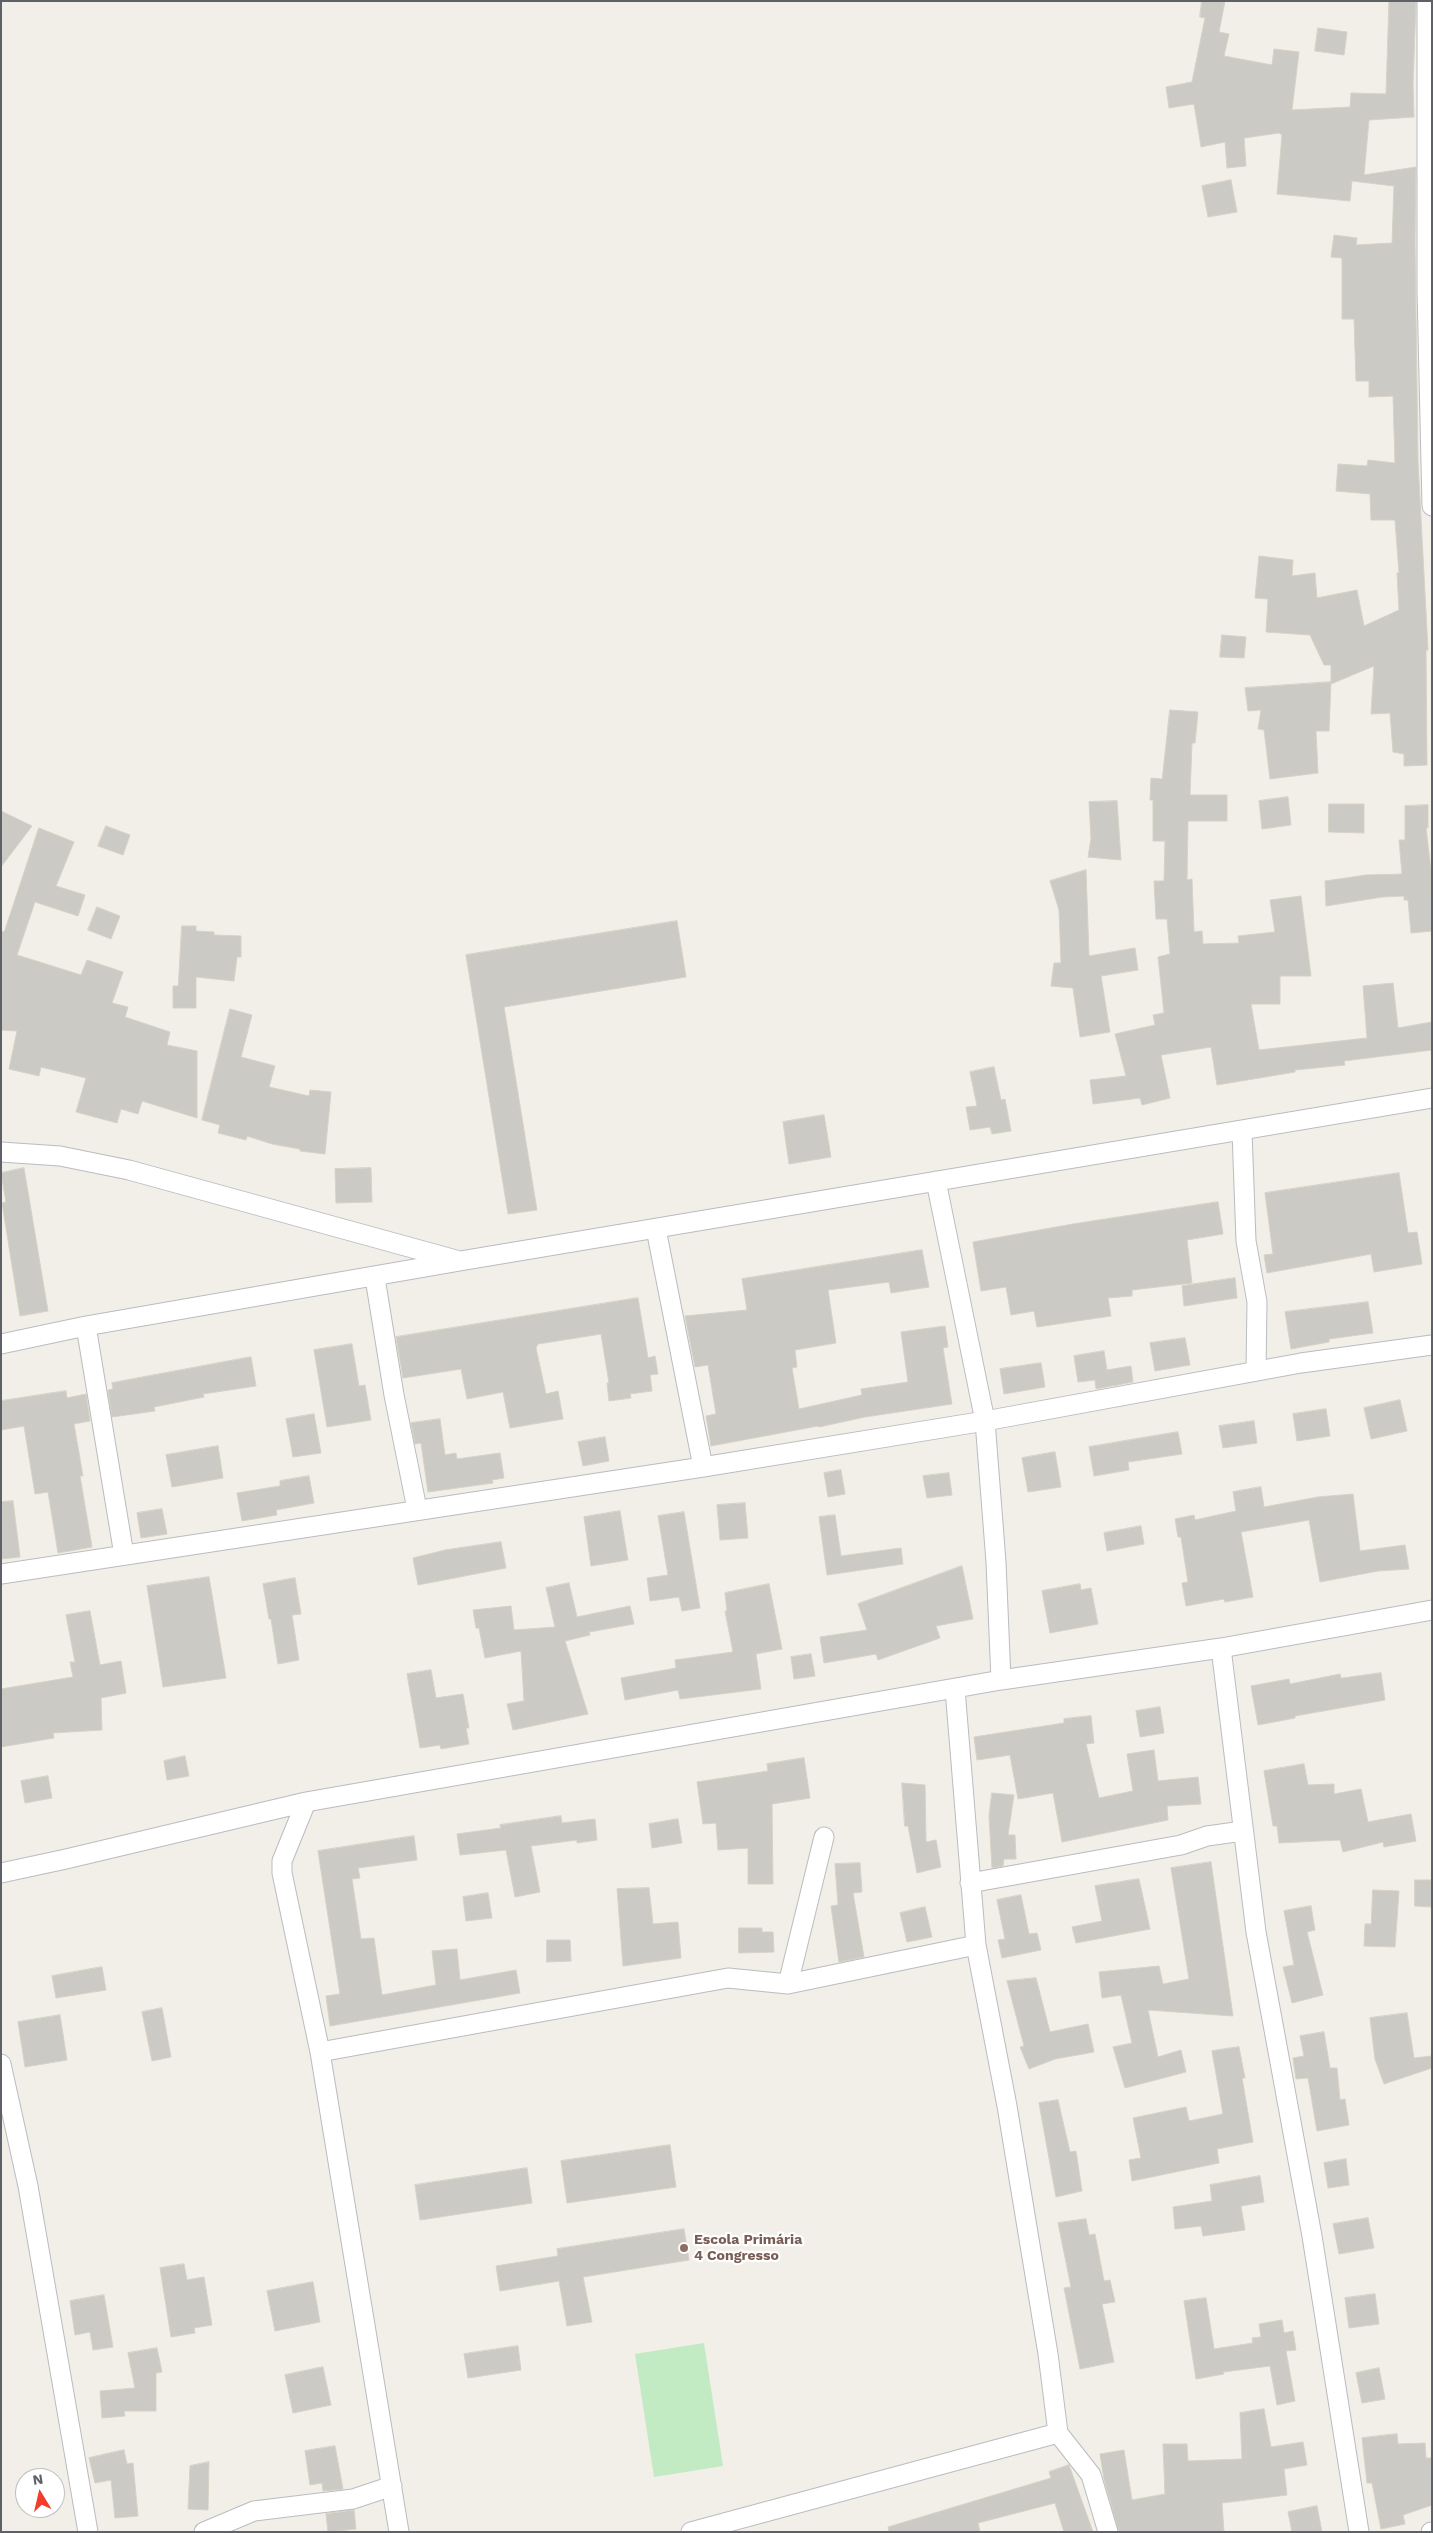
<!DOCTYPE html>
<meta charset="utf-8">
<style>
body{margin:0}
#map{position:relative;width:1433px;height:2533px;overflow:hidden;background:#f1efe7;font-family:"Work Sans",sans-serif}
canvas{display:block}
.frame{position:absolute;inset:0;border:2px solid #5e6268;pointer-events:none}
.north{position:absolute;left:15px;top:2468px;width:50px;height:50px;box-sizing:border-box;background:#fff;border:1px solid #bfc0c3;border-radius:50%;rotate:351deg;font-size:14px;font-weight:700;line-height:20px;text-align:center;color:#5e6268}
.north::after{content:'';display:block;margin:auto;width:18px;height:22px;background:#f43c2a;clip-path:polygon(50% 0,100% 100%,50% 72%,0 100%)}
</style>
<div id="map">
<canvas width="1433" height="2533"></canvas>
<div class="frame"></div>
<div class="north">N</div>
</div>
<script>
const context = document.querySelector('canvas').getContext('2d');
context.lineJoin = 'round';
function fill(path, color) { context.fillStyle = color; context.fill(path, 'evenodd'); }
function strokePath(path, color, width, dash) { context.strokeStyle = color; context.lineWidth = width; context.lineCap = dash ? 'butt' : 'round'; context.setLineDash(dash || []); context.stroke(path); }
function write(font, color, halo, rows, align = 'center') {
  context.font = font + ' "Work Sans",sans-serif'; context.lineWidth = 4.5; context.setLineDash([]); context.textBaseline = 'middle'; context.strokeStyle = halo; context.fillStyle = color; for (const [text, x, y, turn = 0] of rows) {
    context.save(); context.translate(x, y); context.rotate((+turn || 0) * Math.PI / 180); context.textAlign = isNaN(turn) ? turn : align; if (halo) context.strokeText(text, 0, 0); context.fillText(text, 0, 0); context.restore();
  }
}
fill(new Path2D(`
 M 704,2343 L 723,2466 L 654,2477 L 635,2354 Z`), '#c2eac3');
const building = new Path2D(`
 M 1202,1 L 1225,1 L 1219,32 L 1229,34 L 1224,56 L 1272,65 L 1274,49 L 1299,52 L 1292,110 L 1350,107 L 1351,93 L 1386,94 L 1389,1 L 1416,1 L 1413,85 L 1414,117 L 1369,120 L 1364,175 L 1416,167 L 1415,242 L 1418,462 L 1428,650 L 1426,650 L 1427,765 L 1404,766 L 1404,754 L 1393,752 L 1390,713 L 1371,714 L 1374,666 L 1331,684 L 1331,665 L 1324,665 L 1310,635 L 1266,632 L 1268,599 L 1255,598 L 1259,556 L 1293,560 L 1292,576 L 1315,573 L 1317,598 L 1357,590 L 1364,626 L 1399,610 L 1397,573 L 1399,573 L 1395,520 L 1371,520 L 1370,494 L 1336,491 L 1338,464 L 1367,466 L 1368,460 L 1395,463 L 1393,396 L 1369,397 L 1369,381 L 1356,381 L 1354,319 L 1342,319 L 1342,258 L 1331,257 L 1334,235 L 1357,238 L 1356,245 L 1392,243 L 1394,186 L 1352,181 L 1350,201 L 1277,194 L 1282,135 L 1279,133 L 1244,138 L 1246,166 L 1227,168 L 1225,142 L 1201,147 L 1194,104 L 1169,108 L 1166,87 L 1192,82 L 1205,18 L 1200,17 Z
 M 1318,28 L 1347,32 L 1344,55 L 1315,51 Z
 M 1231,180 L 1237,212 L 1208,217 L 1202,186 Z
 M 1222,635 L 1246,637 L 1244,658 L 1220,657 Z
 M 1331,682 L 1329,731 L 1316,731 L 1318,773 L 1270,779 L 1264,730 L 1258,729 L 1261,710 L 1248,711 L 1245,688 Z
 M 1170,710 L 1198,712 L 1195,743 L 1192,743 L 1190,795 L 1227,795 L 1227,821 L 1188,821 L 1187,880 L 1192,879 L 1194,932 L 1202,931 L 1203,944 L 1239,943 L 1238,936 L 1275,932 L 1270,900 L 1301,896 L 1311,976 L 1280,976 L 1280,1004 L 1251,1004 L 1259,1050 L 1367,1038 L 1363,986 L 1393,983 L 1398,1028 L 1432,1022 L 1432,1050 L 1344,1061 L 1345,1065 L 1295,1070 L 1295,1072 L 1217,1085 L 1211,1047 L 1161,1055 L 1170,1098 L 1142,1105 L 1140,1098 L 1093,1104 L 1090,1080 L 1126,1076 L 1115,1034 L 1155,1025 L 1153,1015 L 1164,1013 L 1158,957 L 1170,954 L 1167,919 L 1156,919 L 1154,881 L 1164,881 L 1165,841 L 1153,841 L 1153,800 L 1150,800 L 1151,778 L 1162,779 Z
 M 1288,797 L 1291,825 L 1262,829 L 1259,801 Z
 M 1117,801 L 1121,860 L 1088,857 L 1091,839 L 1089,802 Z
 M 1329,804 L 1364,804 L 1364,833 L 1329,832 Z
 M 1428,805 L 1428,828 L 1426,828 L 1431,870 L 1432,931 L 1411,933 L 1408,900 L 1404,900 L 1404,896 L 1382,897 L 1326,906 L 1325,881 L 1366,875 L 1402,874 L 1399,840 L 1405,840 L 1405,806 Z
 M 1,811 L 32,826 L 1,867 Z
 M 106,826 L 130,835 L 123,855 L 98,846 Z
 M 39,828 L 74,842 L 56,886 L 85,895 L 78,916 L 35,902 L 17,955 L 81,975 L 87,960 L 123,972 L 112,1003 L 128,1007 L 125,1017 L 170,1032 L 167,1045 L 197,1051 L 197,1118 L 142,1101 L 138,1114 L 121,1109 L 117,1123 L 76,1112 L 86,1078 L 41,1067 L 39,1076 L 9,1069 L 17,1031 L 1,1030 L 1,931 L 4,932 Z
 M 1086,870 L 1089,956 L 1135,948 L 1138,970 L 1101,976 L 1110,1032 L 1080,1037 L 1073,988 L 1051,986 L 1054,963 L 1061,963 L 1059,910 L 1050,881 Z
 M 97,907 L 120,916 L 111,939 L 88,930 Z
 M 677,921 L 686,977 L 504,1007 L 537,1210 L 508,1214 L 466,955 Z
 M 182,926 L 196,926 L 196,931 L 214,932 L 214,935 L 241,936 L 241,957 L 237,957 L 234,981 L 196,977 L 196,1008 L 173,1008 L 173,986 L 178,986 Z
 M 230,1009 L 252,1015 L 241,1057 L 275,1066 L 269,1087 L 309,1096 L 310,1090 L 331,1092 L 325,1154 L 300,1151 L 300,1149 L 272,1144 L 247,1136 L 246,1140 L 218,1133 L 220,1125 L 202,1120 Z
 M 994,1067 L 1001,1100 L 1005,1099 L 1011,1131 L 992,1134 L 990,1127 L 970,1130 L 966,1107 L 977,1106 L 970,1072 Z
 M 824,1115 L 831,1157 L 789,1164 L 783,1122 Z
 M 24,1168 L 48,1311 L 20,1316 L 2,1203 L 6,1202 L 1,1173 Z
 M 371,1168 L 372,1202 L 336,1203 L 335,1169 Z
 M 1399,1173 L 1408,1233 L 1417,1232 L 1422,1264 L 1374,1272 L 1371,1254 L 1267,1273 L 1264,1255 L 1273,1254 L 1265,1193 Z
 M 1218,1202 L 1223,1234 L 1187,1240 L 1192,1283 L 1132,1290 L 1132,1296 L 1108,1298 L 1111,1316 L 1037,1327 L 1034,1311 L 1011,1315 L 1006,1287 L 981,1291 L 973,1242 L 1073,1224 Z
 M 922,1250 L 929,1287 L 891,1293 L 889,1282 L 828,1290 L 836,1343 L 795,1350 L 797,1367 L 792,1368 L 799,1409 L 862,1395 L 861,1389 L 908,1382 L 901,1332 L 945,1326 L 948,1347 L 943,1348 L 952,1404 L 865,1417 L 819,1427 L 818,1426 L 711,1446 L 706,1416 L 716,1414 L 708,1365 L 695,1367 L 685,1316 L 747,1310 L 742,1279 Z
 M 1235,1278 L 1237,1298 L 1184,1306 L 1182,1286 Z
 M 638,1298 L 648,1358 L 655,1356 L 658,1374 L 650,1375 L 652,1391 L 630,1394 L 631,1398 L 609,1401 L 607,1383 L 609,1383 L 601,1334 L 538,1344 L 536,1348 L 546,1394 L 558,1391 L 563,1419 L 510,1428 L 503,1392 L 467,1399 L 461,1369 L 403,1378 L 396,1337 Z
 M 1368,1302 L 1373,1333 L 1329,1339 L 1329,1342 L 1291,1349 L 1285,1312 Z
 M 1185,1338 L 1190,1365 L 1155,1371 L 1150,1343 Z
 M 352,1344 L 359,1386 L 365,1385 L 371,1420 L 327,1427 L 314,1350 Z
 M 1104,1351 L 1107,1370 L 1131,1366 L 1133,1382 L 1096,1389 L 1095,1380 L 1078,1382 L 1074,1356 Z
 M 251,1357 L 256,1386 L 203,1394 L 204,1397 L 154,1407 L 155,1411 L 112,1417 L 108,1390 L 113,1389 L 112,1383 Z
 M 1041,1363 L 1045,1387 L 1004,1394 L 1000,1369 Z
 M 66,1391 L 67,1398 L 86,1394 L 90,1421 L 74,1424 L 83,1476 L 80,1476 L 92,1547 L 58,1553 L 48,1492 L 35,1494 L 24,1426 L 1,1430 L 1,1401 Z
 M 1400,1400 L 1407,1431 L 1371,1439 L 1364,1408 Z
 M 1326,1409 L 1330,1436 L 1297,1441 L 1293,1414 Z
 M 314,1414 L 321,1453 L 293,1457 L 286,1419 Z
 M 440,1419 L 445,1455 L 456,1453 L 457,1459 L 500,1453 L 504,1478 L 492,1480 L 493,1483 L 428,1492 L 421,1443 L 415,1444 L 411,1423 Z
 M 1254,1421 L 1257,1443 L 1223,1448 L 1219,1426 Z
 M 1178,1432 L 1182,1454 L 1128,1462 L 1129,1470 L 1094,1476 L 1089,1447 Z
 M 605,1437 L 609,1461 L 583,1466 L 578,1442 Z
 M 218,1446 L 223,1478 L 172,1487 L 166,1455 Z
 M 1055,1452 L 1061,1487 L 1028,1492 L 1022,1458 Z
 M 841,1470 L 845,1494 L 828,1497 L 824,1473 Z
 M 949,1473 L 952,1495 L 927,1498 L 923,1476 Z
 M 309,1476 L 314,1503 L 276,1510 L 277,1515 L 242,1521 L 237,1493 L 280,1486 L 280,1481 Z
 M 1261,1487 L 1264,1507 L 1318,1497 L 1353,1494 L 1360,1551 L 1405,1545 L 1409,1569 L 1378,1571 L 1320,1582 L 1309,1520 L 1241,1532 L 1253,1597 L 1225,1602 L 1224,1599 L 1186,1606 L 1182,1583 L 1188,1582 L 1181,1537 L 1178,1537 L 1175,1519 L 1194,1515 L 1195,1520 L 1236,1511 L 1233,1492 Z
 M 13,1501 L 20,1557 L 1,1559 L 1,1502 Z
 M 745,1503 L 748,1538 L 720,1540 L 717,1505 Z
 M 162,1509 L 167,1534 L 141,1538 L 137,1513 Z
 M 620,1511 L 628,1560 L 591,1566 L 584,1517 Z
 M 684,1512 L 700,1608 L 682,1611 L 679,1597 L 650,1601 L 647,1578 L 668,1575 L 658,1516 Z
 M 835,1515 L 841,1556 L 901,1548 L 903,1564 L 827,1575 L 819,1517 Z
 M 1141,1526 L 1144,1544 L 1107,1551 L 1104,1533 Z
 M 501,1542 L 506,1568 L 418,1585 L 413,1558 L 445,1550 Z
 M 962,1566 L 973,1619 L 936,1626 L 940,1638 L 878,1660 L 876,1654 L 824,1663 L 820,1637 L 867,1630 L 858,1604 Z
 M 209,1577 L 226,1678 L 163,1687 L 147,1586 Z
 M 295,1578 L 301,1614 L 292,1615 L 299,1660 L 278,1664 L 271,1619 L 269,1619 L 263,1584 Z
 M 569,1583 L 577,1617 L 630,1606 L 634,1624 L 589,1632 L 590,1635 L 565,1641 L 588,1714 L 513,1730 L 507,1704 L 524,1701 L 521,1651 L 485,1658 L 479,1628 L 476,1628 L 473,1610 L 511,1606 L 514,1630 L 555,1627 L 546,1588 Z
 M 769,1584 L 782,1649 L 756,1654 L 761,1689 L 680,1699 L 678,1690 L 625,1700 L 621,1678 L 676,1668 L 675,1660 L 733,1652 L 725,1611 L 727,1611 L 725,1593 Z
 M 1080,1584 L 1081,1590 L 1091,1588 L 1098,1624 L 1050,1633 L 1042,1591 Z
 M 90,1611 L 100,1665 L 121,1661 L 126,1693 L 101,1698 L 102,1730 L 53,1733 L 54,1738 L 1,1747 L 1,1689 L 73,1677 L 70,1662 L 75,1662 L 66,1615 Z
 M 811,1654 L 815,1676 L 794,1679 L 791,1657 Z
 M 431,1670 L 436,1698 L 463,1694 L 469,1728 L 466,1728 L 469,1744 L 441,1749 L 440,1745 L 420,1748 L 407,1674 Z
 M 1381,1673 L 1385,1700 L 1295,1716 L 1295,1718 L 1258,1725 L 1251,1686 L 1289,1679 L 1290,1684 L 1340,1674 L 1341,1678 Z
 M 1160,1707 L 1164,1733 L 1140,1737 L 1136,1711 Z
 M 1091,1716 L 1094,1743 L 1086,1744 L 1099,1798 L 1133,1791 L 1127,1754 L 1154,1750 L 1158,1781 L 1198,1777 L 1201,1804 L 1167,1806 L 1168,1820 L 1062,1842 L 1053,1793 L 1018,1799 L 1010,1755 L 977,1760 L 974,1737 L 1064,1723 L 1064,1719 Z
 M 185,1756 L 189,1776 L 167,1780 L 164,1761 Z
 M 804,1758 L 810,1798 L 772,1804 L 773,1884 L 748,1884 L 748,1848 L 718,1850 L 716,1823 L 703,1824 L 697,1782 L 768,1771 L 767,1764 Z
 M 1304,1764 L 1308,1785 L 1334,1784 L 1334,1794 L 1361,1789 L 1368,1822 L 1411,1814 L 1416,1841 L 1384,1847 L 1383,1842 L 1343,1852 L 1340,1840 L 1279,1843 L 1277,1826 L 1273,1826 L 1264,1771 Z
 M 48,1776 L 52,1798 L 25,1803 L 21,1781 Z
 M 902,1783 L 925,1785 L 926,1842 L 936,1840 L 941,1867 L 917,1873 L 908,1826 L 905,1826 Z
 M 992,1793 L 1014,1795 L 1008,1835 L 1015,1835 L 1016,1859 L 1004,1859 L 1003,1866 L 992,1868 L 989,1816 Z
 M 561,1816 L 562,1823 L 595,1819 L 597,1840 L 577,1843 L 577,1840 L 531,1846 L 540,1892 L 515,1897 L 506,1850 L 460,1855 L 457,1834 L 501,1828 L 500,1825 Z
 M 678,1819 L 682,1843 L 652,1848 L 649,1824 Z
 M 414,1836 L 417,1860 L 358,1868 L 360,1878 L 352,1879 L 361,1939 L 374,1938 L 382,1995 L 436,1985 L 432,1951 L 457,1949 L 460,1980 L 516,1970 L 520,1993 L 330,2026 L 326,1996 L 340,1994 L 318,1851 Z
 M 1211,1862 L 1233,2016 L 1148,2010 L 1158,2057 L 1181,2050 L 1186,2072 L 1125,2088 L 1113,2047 L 1132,2043 L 1121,1995 L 1102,1998 L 1099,1972 L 1159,1966 L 1163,1984 L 1189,1979 L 1171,1868 Z
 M 860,1863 L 862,1892 L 853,1893 L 864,1957 L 839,1962 L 831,1906 L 838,1905 L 835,1864 Z
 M 1139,1879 L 1150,1929 L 1076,1943 L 1072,1927 L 1102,1921 L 1095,1886 Z
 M 1415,1880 L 1432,1880 L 1432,1907 L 1415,1906 Z
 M 649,1888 L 653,1924 L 678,1922 L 681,1958 L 623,1966 L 617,1889 Z
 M 1373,1890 L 1399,1891 L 1395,1947 L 1364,1946 L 1365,1924 L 1371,1924 Z
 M 488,1893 L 492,1918 L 466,1921 L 463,1897 Z
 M 1021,1895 L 1029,1934 L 1037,1933 L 1041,1950 L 1002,1958 L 998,1940 L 1005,1939 L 997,1900 Z
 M 1311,1906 L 1315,1930 L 1307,1932 L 1323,1995 L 1292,2003 L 1283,1967 L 1294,1965 L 1284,1911 Z
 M 925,1907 L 932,1937 L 907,1942 L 900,1913 Z
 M 739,1928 L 762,1928 L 762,1932 L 773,1932 L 774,1952 L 739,1953 Z
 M 547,1940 L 570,1940 L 571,1961 L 547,1962 Z
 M 102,1967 L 106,1990 L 56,1998 L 52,1976 Z
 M 1036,1978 L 1050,2032 L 1088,2024 L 1094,2052 L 1055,2059 L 1029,2069 L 1020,2047 L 1024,2046 L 1007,1981 Z
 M 162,2008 L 171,2057 L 152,2061 L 142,2012 Z
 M 1407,2013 L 1414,2058 L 1432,2056 L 1432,2068 L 1384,2084 L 1375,2059 L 1370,2018 Z
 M 60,2015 L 67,2060 L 25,2067 L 18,2022 Z
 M 1324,2032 L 1330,2068 L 1337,2068 L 1340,2100 L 1345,2099 L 1349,2125 L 1317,2131 L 1308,2078 L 1296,2079 L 1293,2058 L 1304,2056 L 1300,2036 Z
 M 1239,2047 L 1245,2078 L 1242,2078 L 1253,2142 L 1217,2149 L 1219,2163 L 1132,2181 L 1129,2160 L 1141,2158 L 1133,2118 L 1186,2107 L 1189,2121 L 1223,2114 L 1212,2051 Z
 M 1058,2100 L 1070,2152 L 1076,2151 L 1082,2191 L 1056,2197 L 1039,2103 Z
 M 670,2145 L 676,2187 L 567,2203 L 561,2161 Z
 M 1346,2159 L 1349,2185 L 1328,2188 L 1324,2163 Z
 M 527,2168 L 532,2203 L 420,2220 L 415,2185 Z
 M 1260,2176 L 1264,2202 L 1241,2206 L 1245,2230 L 1203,2236 L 1201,2226 L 1175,2229 L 1173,2207 L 1212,2201 L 1210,2185 Z
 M 1368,2218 L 1374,2248 L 1339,2254 L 1333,2224 Z
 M 1086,2219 L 1089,2235 L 1095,2234 L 1104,2281 L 1110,2280 L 1115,2302 L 1102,2304 L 1114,2362 L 1080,2369 L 1064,2288 L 1071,2287 L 1058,2223 Z
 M 684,2229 L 689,2260 L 583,2277 L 592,2322 L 567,2326 L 559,2281 L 500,2291 L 496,2266 L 558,2256 L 557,2249 Z
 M 184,2264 L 187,2280 L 204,2277 L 212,2325 L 194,2328 L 195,2333 L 171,2337 L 160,2268 Z
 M 313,2282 L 320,2322 L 275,2331 L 267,2291 Z
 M 1375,2294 L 1379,2324 L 1349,2328 L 1345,2298 Z
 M 104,2295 L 113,2347 L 93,2350 L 90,2332 L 75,2335 L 70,2301 Z
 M 1206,2298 L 1214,2349 L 1253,2343 L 1252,2338 L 1261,2337 L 1259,2324 L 1282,2320 L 1284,2333 L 1293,2331 L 1296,2350 L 1286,2351 L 1295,2401 L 1277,2405 L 1270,2366 L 1223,2372 L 1224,2374 L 1196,2379 L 1184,2301 Z
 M 518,2346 L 521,2370 L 468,2378 L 464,2354 Z
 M 157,2348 L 162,2372 L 156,2373 L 156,2411 L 124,2411 L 125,2416 L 102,2418 L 100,2391 L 135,2388 L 128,2353 Z
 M 323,2367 L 331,2405 L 293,2413 L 285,2375 Z
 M 1379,2368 L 1385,2399 L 1362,2403 L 1356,2373 Z
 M 1264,2409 L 1271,2447 L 1303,2442 L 1307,2465 L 1284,2469 L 1287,2495 L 1222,2503 L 1224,2532 L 1119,2532 L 1104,2479 L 1100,2454 L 1124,2450 L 1132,2500 L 1165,2494 L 1163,2444 L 1187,2444 L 1188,2461 L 1242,2459 L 1240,2413 Z
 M 1397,2434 L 1398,2444 L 1425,2443 L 1426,2458 L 1432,2458 L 1432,2505 L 1403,2515 L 1405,2524 L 1381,2529 L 1372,2483 L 1367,2483 L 1362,2438 Z
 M 335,2446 L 343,2489 L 323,2491 L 322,2483 L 310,2485 L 305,2451 Z
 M 124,2450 L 127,2464 L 133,2463 L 138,2516 L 115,2518 L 111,2480 L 95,2483 L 89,2458 Z
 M 209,2462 L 208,2510 L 188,2509 L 190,2466 Z
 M 1069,2465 L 1093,2532 L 1064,2532 L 1055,2503 L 978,2523 L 980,2532 L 889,2532 L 888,2527 L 1051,2478 L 1049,2472 Z
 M 1317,2506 L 1322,2532 L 1292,2532 L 1288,2512 Z
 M 354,2510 L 356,2529 L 328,2532 L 326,2514 Z`);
fill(building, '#cccac4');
strokePath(building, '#d7d1c5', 1);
const street = new Path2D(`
 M 1427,1 L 1427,290 L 1432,506
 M 1242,1131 L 1246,1241 L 1257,1302 L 1256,1371
 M 1,1152 L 60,1156 L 129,1170 L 456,1260
 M 936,1181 L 985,1421 L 996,1562 L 1001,1680
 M 656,1229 L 703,1467
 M 375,1278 L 394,1395 L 417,1509
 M 86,1326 L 124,1555
 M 1,1344 L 86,1326 L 460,1261 L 1432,1098
 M 1,1574 L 703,1467 L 985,1421 L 1301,1363 L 1432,1345
 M 1221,1648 L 1256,1932 L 1312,2236 L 1359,2532
 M 306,1802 L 282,1861 L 282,1873 L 320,2052 L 399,2532
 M 1,1873 L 66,1859 L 306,1802 L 1001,1680 L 1221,1648 L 1432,1610
 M 970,1883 L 1181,1845 L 1207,1836 L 1243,1831
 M 788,1984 L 824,1837
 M 320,2052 L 728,1978 L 788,1984 L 976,1945
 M 1,2064 L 28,2186 L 88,2532
 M 1058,2433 L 1091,2475 L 1108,2532
 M 204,2532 L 254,2511 L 353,2499 L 392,2486
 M 691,2532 L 1058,2433 L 1048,2354 L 1007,2106 L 976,1945 L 955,1689
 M 1431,2532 L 1432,2532`);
strokePath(street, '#b9bcc1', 21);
strokePath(street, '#fff', 19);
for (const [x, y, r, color] of [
 [684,2248,5,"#8d6e63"]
]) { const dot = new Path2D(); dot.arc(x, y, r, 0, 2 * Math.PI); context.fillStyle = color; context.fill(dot); strokePath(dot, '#fff', 2); }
write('bold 14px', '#785e54', '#fff', [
 ["Escola Primária",694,2240],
 ["4 Congresso",694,2256]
], 'left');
</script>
